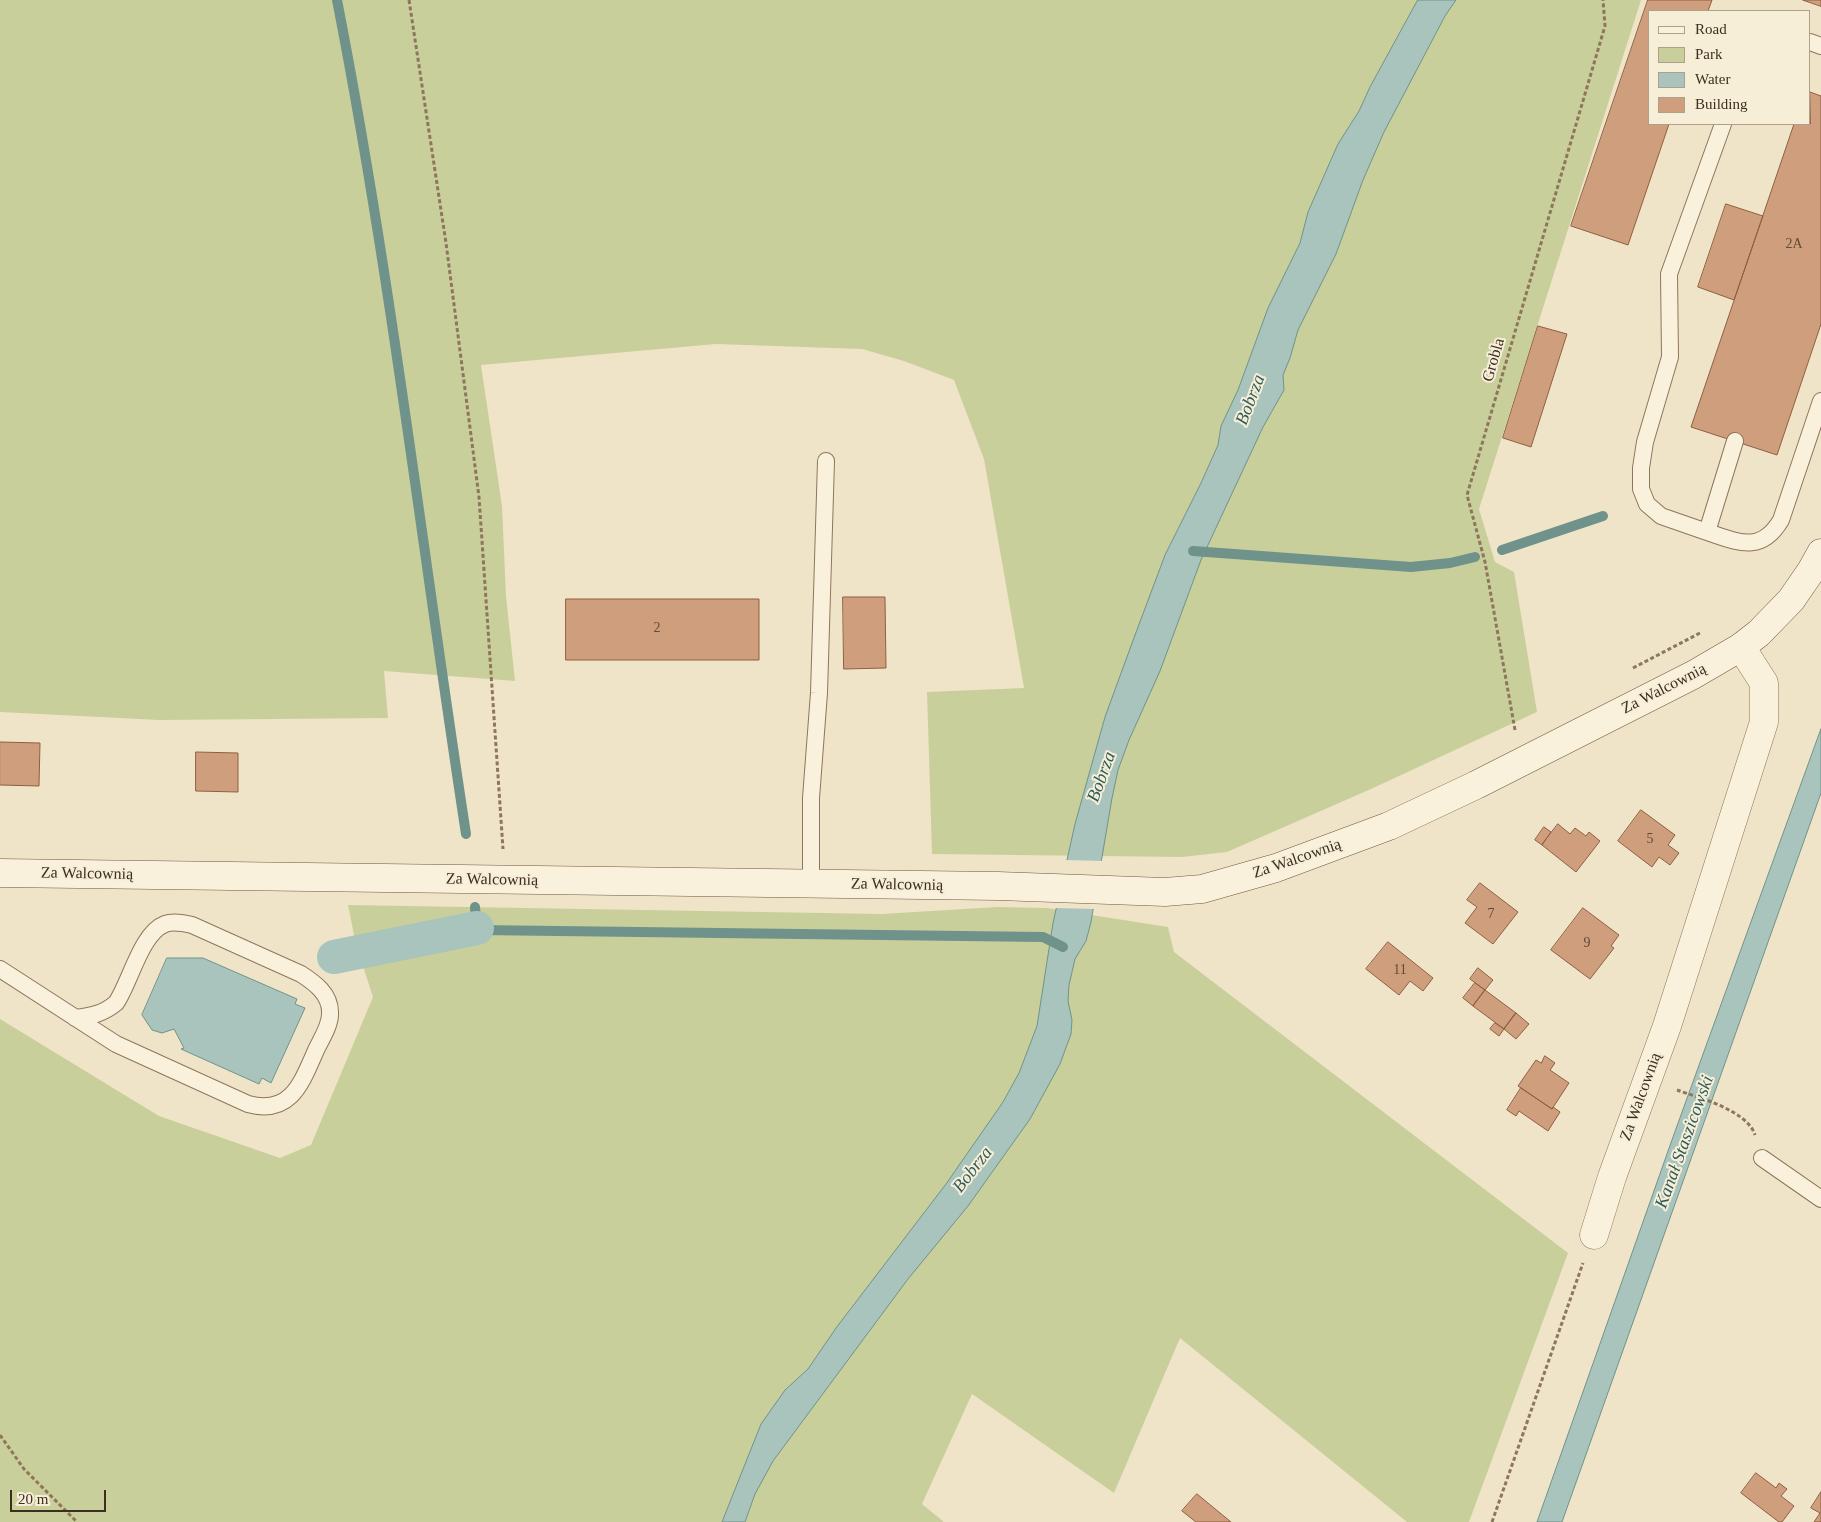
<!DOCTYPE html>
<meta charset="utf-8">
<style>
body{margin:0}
#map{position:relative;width:1821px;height:1522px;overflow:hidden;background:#f0e4c8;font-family:"Times New Roman",serif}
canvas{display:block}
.legend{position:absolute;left:1648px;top:10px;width:162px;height:115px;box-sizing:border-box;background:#f7eed8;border:1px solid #ada18e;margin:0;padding:6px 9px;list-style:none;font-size:15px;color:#3d2e20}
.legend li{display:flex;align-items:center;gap:10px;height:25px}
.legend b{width:25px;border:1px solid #ada18e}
.scale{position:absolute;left:10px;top:1490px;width:96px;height:22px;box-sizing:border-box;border:2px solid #3d2e20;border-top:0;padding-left:6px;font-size:15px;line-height:18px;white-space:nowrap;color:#3d2e20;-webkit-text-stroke:4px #f7eed8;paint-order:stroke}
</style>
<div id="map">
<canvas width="1821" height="1522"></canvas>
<ul class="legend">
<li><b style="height:6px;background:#faf1dc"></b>Road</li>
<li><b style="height:14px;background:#c9cf9b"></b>Park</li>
<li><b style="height:14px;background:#a9c4bc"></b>Water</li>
<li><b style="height:14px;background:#cf9f7d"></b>Building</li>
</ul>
<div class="scale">20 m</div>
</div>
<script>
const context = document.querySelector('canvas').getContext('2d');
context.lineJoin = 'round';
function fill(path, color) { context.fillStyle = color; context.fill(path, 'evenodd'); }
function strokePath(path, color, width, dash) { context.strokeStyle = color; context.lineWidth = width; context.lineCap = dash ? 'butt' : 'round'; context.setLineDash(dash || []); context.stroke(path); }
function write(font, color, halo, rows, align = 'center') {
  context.font = font + ' "Times New Roman",serif'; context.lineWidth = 4; context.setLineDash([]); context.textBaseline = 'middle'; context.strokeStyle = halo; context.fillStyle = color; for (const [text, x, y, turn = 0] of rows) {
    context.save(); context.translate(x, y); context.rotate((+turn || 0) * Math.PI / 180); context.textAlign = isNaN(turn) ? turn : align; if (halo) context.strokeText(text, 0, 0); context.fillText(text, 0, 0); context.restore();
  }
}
fill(new Path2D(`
 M 0,0 L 1641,0 L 1479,509 L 1495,562 L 1514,572 L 1537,712 L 1371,789 L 1227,852 L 1182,857 L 932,854 L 927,692 L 1024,688 L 984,459 L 954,380 L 904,361 L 862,349 L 716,344 L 481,365 L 502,506 L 506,596 L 515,681 L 384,671 L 388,718 L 159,720 L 0,712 Z
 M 348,905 L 882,914 L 997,907 L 1047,908 L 1168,927 L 1174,952 L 1568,1253 L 1469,1522 L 1407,1522 L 1180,1338 L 1114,1493 L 972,1394 L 922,1504 L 944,1522 L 0,1522 L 0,1019 L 159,1116 L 280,1158 L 311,1145 L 373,997 L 356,945 Z`), '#c9cf9b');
const water = new Path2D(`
 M 1418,0 L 1456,0 L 1445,16 L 1384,132 L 1363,180 L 1336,254 L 1298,330 L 1290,358 L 1283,375 L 1284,390 L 1263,427 L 1201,560 L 1160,671 L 1129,740 L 1118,770 L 1112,798 L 1091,922 L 1086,941 L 1075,959 L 1069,985 L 1068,1001 L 1072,1020 L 1071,1034 L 1060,1064 L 1030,1119 L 968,1206 L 908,1279 L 773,1461 L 755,1494 L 745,1522 L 722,1522 L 761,1424 L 785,1390 L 808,1369 L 836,1328 L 946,1184 L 1003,1102 L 1019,1073 L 1037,1026 L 1053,923 L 1075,824 L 1105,717 L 1135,635 L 1165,555 L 1201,483 L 1218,445 L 1221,426 L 1238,390 L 1268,308 L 1300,243 L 1308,212 L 1338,144 L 1359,111 L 1370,87 Z
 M 1821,729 L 1821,793 L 1562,1522 L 1537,1522 L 1673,1137 Z
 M 167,958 L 203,958 L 297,999 L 295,1004 L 305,1008 L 271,1083 L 262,1078 L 259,1084 L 181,1049 L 184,1048 L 174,1029 L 162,1033 L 152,1030 L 142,1015 Z`);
fill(water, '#a9c4bc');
strokePath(water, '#6f938a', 1);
fill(new Path2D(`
 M 1064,860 L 1104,861 L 1096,909 L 1054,908 Z`), '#f0e4c8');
strokePath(new Path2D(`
 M 337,0 C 391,276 423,556 466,834
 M 1502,550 L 1603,516
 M 1193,551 L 1411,567 L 1450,563 L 1475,557
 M 475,907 L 477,930 L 1043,937 L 1063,947`), '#6f938a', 10);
strokePath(new Path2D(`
 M 334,957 L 477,928`), '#a9c4bc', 34);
const building = new Path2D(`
 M 1648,0 L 1712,0 L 1708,11 L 1650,11 L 1650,124 L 1669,124 L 1628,245 L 1571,226 Z
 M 1803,0 L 1821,0 L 1821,6 Z
 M 1810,92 L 1821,96 L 1821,324 L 1777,455 L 1691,427 L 1794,124 L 1810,124 Z
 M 1726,204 L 1763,216 L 1734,300 L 1698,287 Z
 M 1538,326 L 1567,334 L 1531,447 L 1503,438 Z
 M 843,597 L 885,597 L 886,668 L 844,669 Z
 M 566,599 L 759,599 L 759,660 L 566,660 Z
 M 0,742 L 40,743 L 39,786 L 0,785 Z
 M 196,752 L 238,753 L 238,792 L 196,791 Z
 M 1641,810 L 1675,835 L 1668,845 L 1679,853 L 1670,865 L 1659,857 L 1652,867 L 1618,841 Z
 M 1558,824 L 1570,834 L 1575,828 L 1586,836 L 1589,832 L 1600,841 L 1576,872 L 1542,845 Z
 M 1544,827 L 1551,832 L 1542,845 L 1535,840 Z
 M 1480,883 L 1518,912 L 1493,944 L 1465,923 L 1477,907 L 1467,900 Z
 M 1583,908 L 1619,935 L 1611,946 L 1614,948 L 1590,979 L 1551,950 Z
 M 1388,942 L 1433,978 L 1423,991 L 1410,981 L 1399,995 L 1366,969 Z
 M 1478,968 L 1493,980 L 1485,990 L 1470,979 Z
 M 1475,983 L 1485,990 L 1473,1006 L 1463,998 Z
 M 1485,990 L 1516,1013 L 1504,1029 L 1473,1006 Z
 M 1516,1013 L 1529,1024 L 1516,1039 L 1504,1029 Z
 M 1495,1023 L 1504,1029 L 1499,1036 L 1490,1029 Z
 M 1545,1056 L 1555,1063 L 1550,1070 L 1569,1083 L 1552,1109 L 1518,1086 L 1536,1060 L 1541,1063 Z
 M 1521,1088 L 1552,1109 L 1553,1107 L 1560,1112 L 1548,1131 L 1519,1111 L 1516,1116 L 1507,1110 Z
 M 1756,1473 L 1776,1488 L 1779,1483 L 1787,1489 L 1781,1496 L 1794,1506 L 1782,1522 L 1779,1522 L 1741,1493 Z
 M 1821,1492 L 1821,1522 L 1814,1522 L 1820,1513 L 1811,1508 Z
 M 1197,1494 L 1231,1522 L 1196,1522 L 1182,1511 Z`);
fill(building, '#cf9f7d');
strokePath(building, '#8d5f41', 1);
const service = new Path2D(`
 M 1810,42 L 1821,46
 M 1723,124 L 1669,274 L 1670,357 L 1645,442 L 1641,468 L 1641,489 L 1647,504 L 1661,516 L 1707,532 L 1735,441
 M 1707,532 C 1738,542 1761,554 1781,520 L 1821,401
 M 811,883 L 811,798 L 819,693 L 826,461
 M 0,969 L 116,1044 L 248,1104 C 292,1116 302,1081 317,1048 C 322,1038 331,1024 330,1012 C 330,994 315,983 301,974 L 192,925 C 183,923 173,921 165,924 C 141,933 130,983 116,1003 C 103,1014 91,1016 75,1018
 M 1762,1158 L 1821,1199`);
const minor = new Path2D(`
 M 1594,1235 L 1612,1177 L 1667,1026 L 1764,722 L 1764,683 L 1741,647`);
const secondary = new Path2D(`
 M 0,873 L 998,886 L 1165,892 L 1202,889 L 1276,868 L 1389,826 L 1476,785 L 1693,675 L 1741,647 L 1759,633 L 1791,600 L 1811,571 L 1821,553`);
strokePath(service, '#8d765c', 18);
strokePath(minor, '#8d765c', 29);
strokePath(secondary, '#6f573f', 29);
strokePath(new Path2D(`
 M 409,0 L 446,243 L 479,497 L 503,849
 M 1633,668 L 1700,633
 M 1515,730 L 1485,562 L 1467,495 L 1605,26 L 1603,0
 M 1677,1090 C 1699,1098 1747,1110 1755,1135
 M 0,1435 L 24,1469 L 77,1522
 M 1492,1522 L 1583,1263`), '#8d765c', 3, [4, 2.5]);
strokePath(service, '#faf1dc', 16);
strokePath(minor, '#faf1dc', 28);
strokePath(secondary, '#faf1dc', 28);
write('14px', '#624a37', null, [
 ["2A",1794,244],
 ["2",657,628],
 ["5",1650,839],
 ["7",1491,914],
 ["9",1587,943],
 ["11",1400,970]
]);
write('16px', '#3d2e20', '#f7eed8', [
 ["Grobla",1494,360,-74],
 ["Za Walcownią",1664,689,-27],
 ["Za Walcownią",1297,859,-19],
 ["Za Walcownią",87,874,1],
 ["Za Walcownią",492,880,1],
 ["Za Walcownią",897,885,1],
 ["Za Walcownią",1641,1097,-70]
]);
write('italic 18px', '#2f5d5a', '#f7eed8', [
 ["Bobrza",1251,400,-69],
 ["Bobrza",1102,777,-70],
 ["Kanał Staszicowski",1685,1142,-70],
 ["Bobrza",973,1170,-52]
]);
</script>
